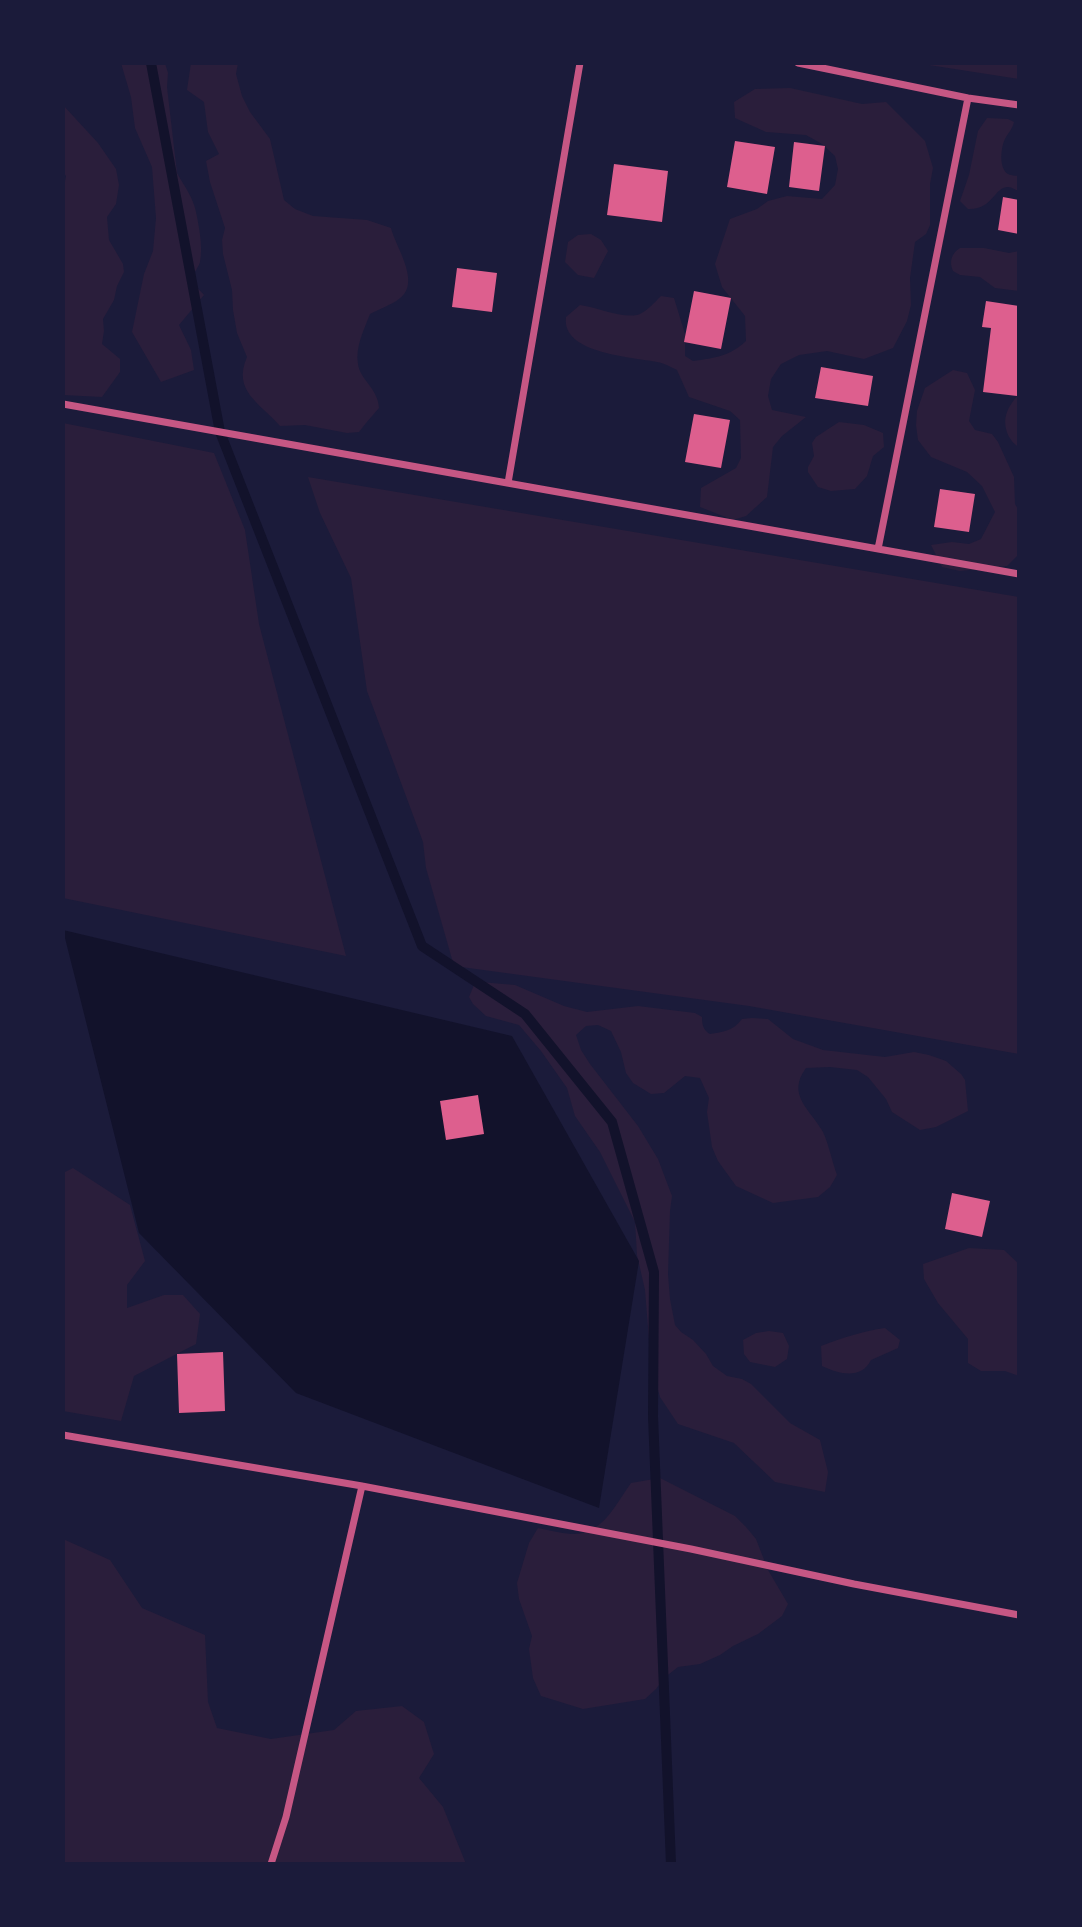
<!DOCTYPE html>
<style>
body{margin:0}
#map{position:relative;width:1082px;height:1927px;overflow:hidden;background:#1b1b3a;font-family:Georgia,serif}
canvas{display:block}
.frame{position:absolute;inset:0;border:65px solid #1b1b3a;pointer-events:none}
</style>
<div id="map">
<canvas width="1082" height="1927"></canvas>
<div class="frame"></div>
</div>
<script>
const context = document.querySelector('canvas').getContext('2d');
context.lineJoin = 'round';
function fill(path, color) { context.fillStyle = color; context.fill(path, 'evenodd'); }
function strokePath(path, color, width, dash) { context.strokeStyle = color; context.lineWidth = width; context.lineCap = dash ? 'butt' : 'round'; context.setLineDash(dash || []); context.stroke(path); }
fill(new Path2D(`
 M 121,63 L 165,63 L 168,73 L 167,87 L 177,173 C 184,186 193,197 196,212 C 199,227 203,246 200,262 C 199,267 194,271 193,277 C 191,284 200,290 204,295 L 179,325 L 191,350 L 194,370 L 161,382 L 132,332 L 144,274 L 153,251 L 156,218 L 152,167 L 135,128 L 131,97 Z
 M 191,63 L 238,63 L 236,74 L 242,96 L 250,112 L 270,139 L 284,200 L 295,209 L 313,216 L 367,220 L 391,228 C 396,248 422,283 399,299 C 391,305 379,309 370,314 C 364,330 355,347 358,364 C 360,380 378,388 379,408 L 366,423 L 359,432 L 347,433 L 305,425 L 280,426 C 260,403 232,391 247,357 L 237,333 L 233,310 L 232,290 L 223,254 L 222,240 L 225,228 L 210,182 L 206,161 L 219,154 L 208,132 L 204,102 L 187,90 Z
 M 916,63 L 1019,63 L 1019,79 Z
 M 790,88 L 862,104 L 886,102 L 925,141 L 933,168 L 930,184 L 930,225 L 926,234 L 915,242 L 910,278 L 911,305 L 907,321 L 893,348 L 864,359 L 827,351 L 799,355 L 781,364 L 771,379 L 768,396 L 772,410 L 806,417 L 782,436 L 773,447 L 767,497 L 746,516 L 733,520 L 700,507 L 701,488 L 736,468 L 741,458 L 740,420 L 730,411 L 689,397 L 677,370 C 671,367 664,363 657,362 C 633,357 561,354 566,317 L 580,305 C 596,307 626,320 640,314 C 647,311 655,302 661,296 L 674,298 L 685,334 L 685,356 L 693,361 C 715,358 730,356 746,341 L 745,316 L 722,287 L 715,264 L 730,219 L 757,209 L 768,201 L 787,196 L 822,199 L 835,185 L 838,169 L 835,156 L 822,144 L 806,135 L 766,132 L 735,118 L 734,102 L 755,89 Z
 M 63,105 L 98,143 L 116,169 L 119,185 L 116,204 L 107,217 L 109,240 L 123,264 L 124,272 L 117,286 L 114,300 L 103,319 L 104,331 L 102,344 L 120,359 L 120,372 L 102,397 L 63,395 L 63,192 L 66,176 L 63,172 Z
 M 987,118 L 1008,119 L 1014,122 C 1012,129 1010,131 1006,137 C 1001,145 998,168 1008,174 C 1008,175 1018,176 1019,176 L 1019,191 C 1015,190 1012,187 1008,187 C 994,187 993,210 968,209 L 960,201 L 969,175 L 978,131 Z
 M 591,234 L 601,240 L 608,251 L 594,278 L 578,275 L 565,262 L 568,242 L 578,235 Z
 M 960,248 L 984,248 L 1009,253 L 1019,251 L 1019,291 L 995,288 L 980,277 L 960,275 L 953,271 C 949,262 951,254 960,248 Z
 M 953,370 L 967,373 L 975,390 L 969,421 L 975,430 L 992,434 L 998,442 L 1014,477 L 1015,504 L 1019,511 L 1019,554 L 1007,566 L 960,571 L 942,567 L 931,545 L 952,542 L 969,544 L 981,539 L 995,512 L 982,486 L 967,472 L 931,457 L 918,440 L 916,425 L 917,411 L 925,388 Z
 M 1019,393 L 1019,447 C 1008,441 1002,425 1007,412 C 1009,406 1015,399 1019,393 Z
 M 839,422 L 864,425 L 883,433 L 884,447 L 873,456 L 867,476 L 855,489 L 831,491 L 818,487 L 808,472 L 808,467 L 814,456 L 812,443 L 816,437 Z
 M 63,423 L 214,453 L 245,530 L 259,624 L 346,956 L 63,898 Z
 M 308,477 L 1019,597 L 1019,1054 L 749,1006 L 454,966 L 426,868 L 423,842 L 367,691 L 351,578 L 320,513 Z
 M 480,982 L 515,985 L 564,1006 L 587,1012 L 638,1006 L 695,1013 L 702,1017 C 702,1024 703,1030 710,1034 C 723,1032 733,1031 742,1019 L 752,1018 L 768,1019 L 793,1039 L 823,1050 L 885,1057 L 914,1052 L 929,1055 L 946,1061 L 961,1074 L 965,1080 L 968,1111 L 936,1127 L 920,1130 L 892,1112 L 886,1099 L 868,1077 L 857,1070 L 830,1067 L 806,1068 C 786,1095 810,1109 823,1132 C 829,1145 832,1161 837,1175 L 830,1187 L 818,1197 L 773,1203 L 736,1186 L 718,1161 L 712,1147 L 707,1112 L 709,1098 L 700,1078 L 685,1076 L 664,1093 L 651,1094 L 633,1083 L 626,1073 L 621,1052 L 611,1031 L 598,1025 L 586,1026 L 576,1035 L 581,1050 L 590,1064 L 638,1126 L 658,1159 L 672,1196 L 670,1211 L 668,1274 L 670,1299 L 675,1325 L 681,1332 L 693,1340 L 706,1354 L 713,1366 L 727,1376 L 742,1379 L 751,1384 L 790,1423 L 820,1440 L 828,1472 L 825,1492 L 775,1482 L 734,1443 L 678,1424 L 660,1397 L 651,1365 L 645,1290 L 637,1255 L 635,1222 L 600,1152 L 575,1116 L 567,1088 L 541,1051 L 519,1025 L 486,1016 L 473,1004 L 469,997 L 474,985 Z
 M 73,1168 L 130,1205 L 145,1261 L 127,1285 L 127,1308 L 164,1295 L 183,1295 L 200,1314 L 196,1344 L 134,1376 L 121,1421 L 63,1411 L 63,1173 Z
 M 969,1248 L 1004,1250 L 1019,1264 L 1019,1376 L 1005,1371 L 981,1371 L 968,1363 L 968,1339 L 938,1303 L 924,1279 L 923,1264 Z
 M 885,1328 L 900,1340 L 898,1348 L 871,1360 C 861,1380 839,1374 822,1366 L 821,1346 C 842,1338 863,1331 885,1328 Z
 M 769,1331 L 783,1333 L 789,1346 L 787,1359 L 775,1367 L 750,1362 L 744,1354 L 743,1340 L 756,1333 Z
 M 660,1478 L 735,1516 L 746,1527 L 756,1539 L 768,1570 L 788,1604 L 782,1616 L 758,1634 L 733,1646 L 720,1655 L 700,1664 L 678,1667 L 664,1678 L 656,1689 L 645,1699 L 583,1709 L 541,1696 L 533,1678 L 529,1649 L 532,1636 L 519,1599 L 517,1583 L 529,1543 L 538,1528 C 549,1530 560,1533 571,1534 C 602,1536 616,1504 631,1483 Z
 M 63,1539 L 110,1560 L 142,1608 L 205,1635 L 208,1702 L 217,1728 L 271,1739 L 334,1730 L 356,1711 L 402,1706 L 424,1722 L 434,1754 L 419,1778 L 443,1807 L 466,1864 L 63,1864 Z`), '#2a1e3b');
fill(new Path2D(`
 M 63,930 L 512,1036 L 639,1261 L 599,1508 L 296,1393 L 139,1233 Z`), '#12122b');
strokePath(new Path2D(`
 M 151,63 L 220,432 L 422,946 L 525,1014 L 612,1122 L 654,1272 L 653,1416 L 671,1864`), '#12122b', 10);
fill(new Path2D(`
 M 735,141 L 775,147 L 767,194 L 727,187 Z
 M 794,142 L 825,146 L 819,191 L 789,187 Z
 M 614,164 L 668,171 L 662,222 L 607,215 Z
 M 1003,197 L 1019,200 L 1019,234 L 998,230 Z
 M 457,268 L 497,273 L 492,312 L 452,307 Z
 M 694,291 L 731,298 L 721,349 L 684,342 Z
 M 986,301 L 1019,306 L 1019,385 L 1017,396 L 983,392 L 991,328 L 982,327 Z
 M 821,367 L 873,376 L 868,406 L 815,398 Z
 M 694,414 L 730,420 L 721,468 L 685,462 Z
 M 940,489 L 975,494 L 969,532 L 934,527 Z
 M 478,1095 L 484,1134 L 446,1140 L 440,1101 Z
 M 952,1193 L 990,1201 L 982,1237 L 945,1229 Z
 M 223,1352 L 225,1411 L 179,1413 L 177,1354 Z`), '#dd5f8e');
strokePath(new Path2D(`
 M 798,63 L 968,98 L 1019,105
 M 63,404 L 1019,574
 M 508,483 L 580,63
 M 878,549 L 968,98
 M 63,1435 L 362,1486 L 691,1549 L 854,1584 L 1019,1615
 M 271,1864 L 286,1817 L 362,1486`), '#c65784', 7);
</script>
